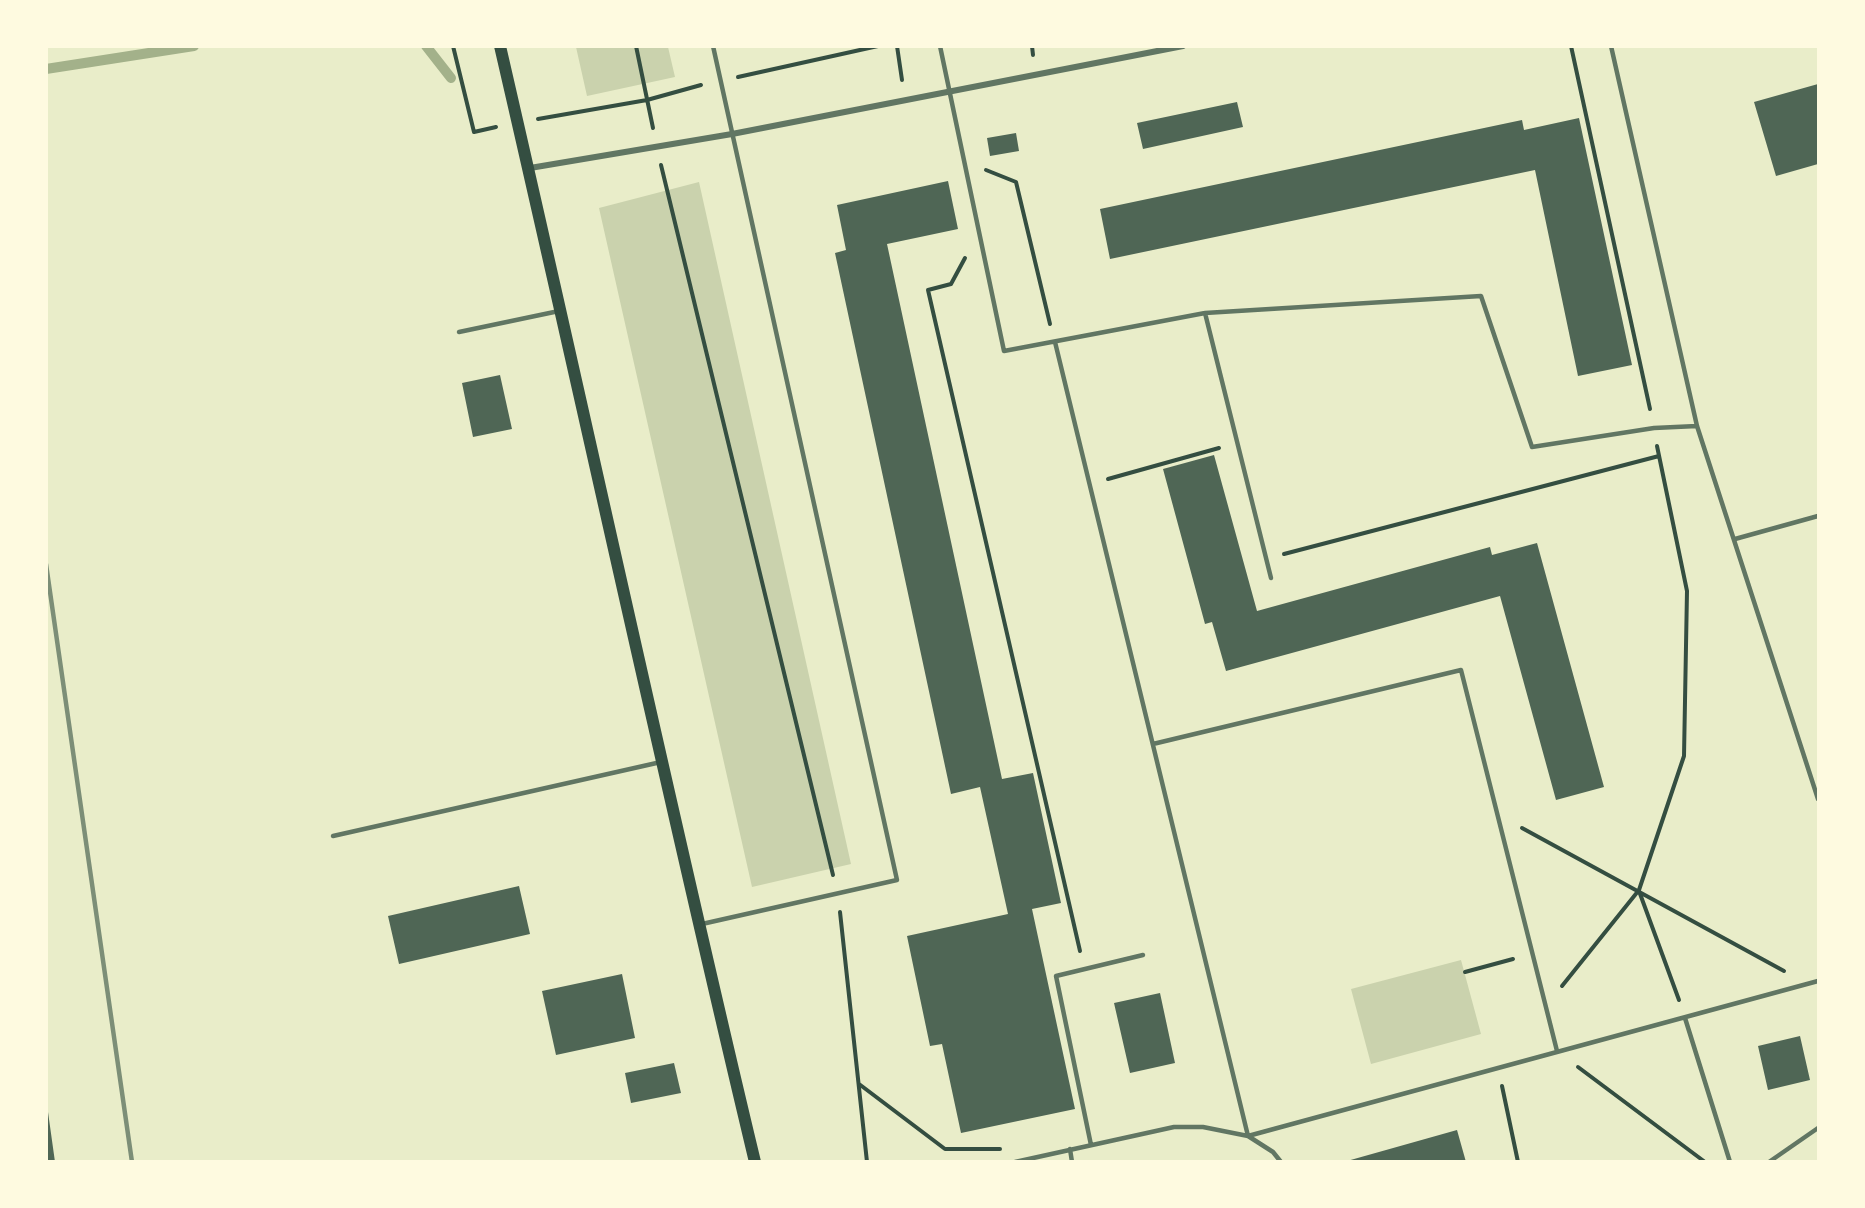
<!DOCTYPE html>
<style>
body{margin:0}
#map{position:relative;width:1865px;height:1208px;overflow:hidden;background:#e9edc9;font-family:Manrope,sans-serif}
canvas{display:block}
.frame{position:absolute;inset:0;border:48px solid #fefae0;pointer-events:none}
</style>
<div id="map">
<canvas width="1865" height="1208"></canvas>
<div class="frame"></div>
</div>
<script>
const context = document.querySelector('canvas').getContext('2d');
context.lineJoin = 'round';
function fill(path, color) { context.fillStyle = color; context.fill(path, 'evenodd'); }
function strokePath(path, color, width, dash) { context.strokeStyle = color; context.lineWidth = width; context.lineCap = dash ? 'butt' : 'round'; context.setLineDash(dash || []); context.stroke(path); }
fill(new Path2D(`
 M 576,47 L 668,47 L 675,77 L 587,96 Z
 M 699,182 L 851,864 L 752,887 L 599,208 Z
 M 1461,960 L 1481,1034 L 1371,1064 L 1351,989 Z`), '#cad2ad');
strokePath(new Path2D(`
 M 426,46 L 451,78
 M 46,69 L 194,46`), '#a3b18a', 10);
fill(new Path2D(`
 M 1818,84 L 1818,164 L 1776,176 L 1754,102 Z
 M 1237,102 L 1243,127 L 1143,149 L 1137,123 Z
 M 1579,118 L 1632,365 L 1578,376 L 1535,170 L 1110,259 L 1100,209 L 1522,120 L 1524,130 Z
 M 1016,133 L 1019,151 L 990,156 L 987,138 Z
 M 948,181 L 958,229 L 887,244 L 1002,779 L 1033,773 L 1061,903 L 1032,909 L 1075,1109 L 961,1133 L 942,1044 L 930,1046 L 907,936 L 1008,914 L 980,787 L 951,794 L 835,253 L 846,250 L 837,205 Z
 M 500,375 L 512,429 L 473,437 L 462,383 Z
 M 1214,455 L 1257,611 L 1490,547 L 1492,555 L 1537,543 L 1604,787 L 1556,800 L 1500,596 L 1226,671 L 1212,622 L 1205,624 L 1163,469 Z
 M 519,886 L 530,934 L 399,964 L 388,916 Z
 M 622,974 L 635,1038 L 556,1055 L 542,991 Z
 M 1160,993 L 1175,1063 L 1130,1073 L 1114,1003 Z
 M 1800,1036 L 1810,1080 L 1768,1090 L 1758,1046 Z
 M 674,1063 L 681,1093 L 631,1103 L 625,1073 Z
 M 46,1112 L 48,1112 L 55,1162 L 46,1162 Z
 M 1457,1130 L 1466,1162 L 1347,1162 L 1347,1161 Z`), '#4f6655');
strokePath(new Path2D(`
 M 453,46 L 474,132 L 496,127
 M 636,46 L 653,128
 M 897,46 L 902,80
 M 1032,46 L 1033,55
 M 1571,46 L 1650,409
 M 738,77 L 878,46
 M 538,119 L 647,100 L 701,85
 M 661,165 L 833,875
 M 986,170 L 1016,182 L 1050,324
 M 965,258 L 951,284 L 928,290 L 1080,951
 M 1108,479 L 1219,448
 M 1284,554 L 1659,456
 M 1522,828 L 1784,971
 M 1639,891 L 1679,1000
 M 840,912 L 867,1162
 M 1465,972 L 1513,959
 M 1562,986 L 1639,890 L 1684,756 L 1687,591 L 1657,446
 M 1578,1067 L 1705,1162
 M 859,1084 L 945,1149 L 1000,1149
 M 1502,1086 L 1518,1162`), '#344e41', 4);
strokePath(new Path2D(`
 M 940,46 L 1004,351 L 1205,313 L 1481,296 L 1532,447 L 1654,428 L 1697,426
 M 1611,46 L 1697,426 L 1818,799
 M 1205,313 L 1271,578
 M 459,332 L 559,311
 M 1055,342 L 1248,1136 L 1273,1152 L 1281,1162
 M 1735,539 L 1818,516
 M 1153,744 L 1461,670 L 1557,1051
 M 333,836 L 661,762
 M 702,924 L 897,880 L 713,46
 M 1685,1018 L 1730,1162
 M 1091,1145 L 1056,976 L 1143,955
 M 1070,1149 L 1072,1162
 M 1015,1162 L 1174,1127 L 1203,1127 L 1248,1136 L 1818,981
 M 1769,1162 L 1818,1128`), '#617663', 4.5);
strokePath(new Path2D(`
 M 530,168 L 732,134 L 1183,46`), '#617663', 6);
strokePath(new Path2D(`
 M 500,46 C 586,418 666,791 755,1162`), '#344e41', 12);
strokePath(new Path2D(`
 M 46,564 L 132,1162`), '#7c8e77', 4.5);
</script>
